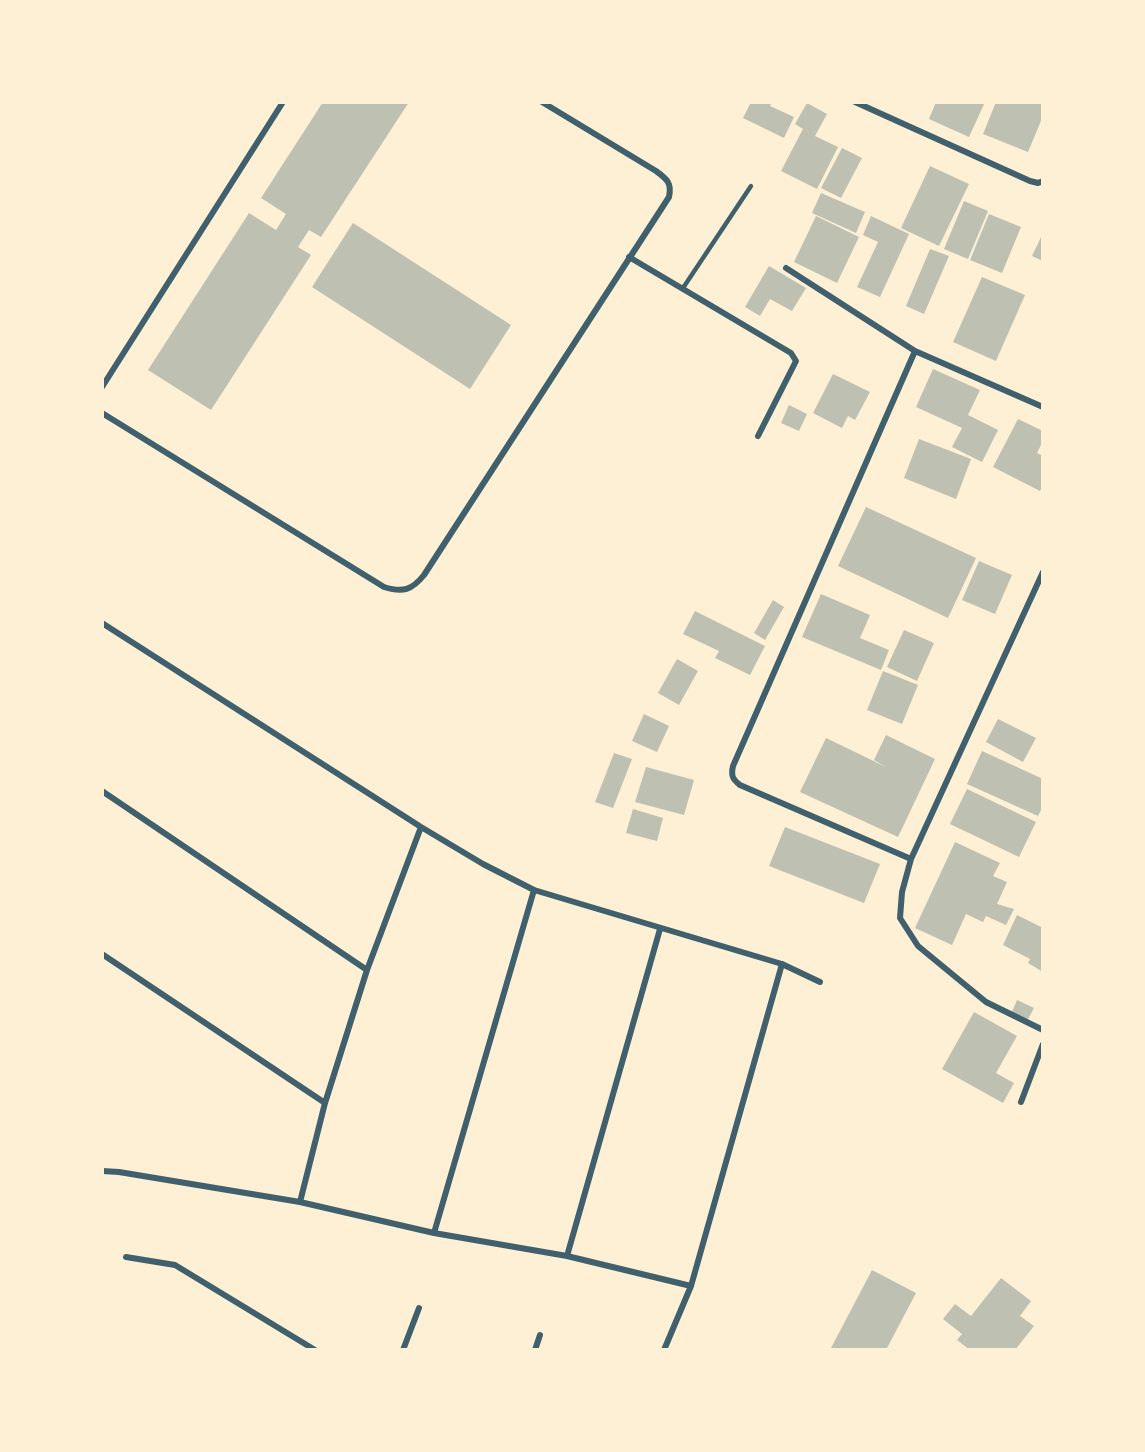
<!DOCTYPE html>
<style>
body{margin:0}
#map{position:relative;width:1145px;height:1452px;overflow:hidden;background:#fdf0d5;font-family:Lato,sans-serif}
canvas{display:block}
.frame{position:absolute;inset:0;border:104px solid #fdf0d5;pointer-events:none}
</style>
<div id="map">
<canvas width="1145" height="1452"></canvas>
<div class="frame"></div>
</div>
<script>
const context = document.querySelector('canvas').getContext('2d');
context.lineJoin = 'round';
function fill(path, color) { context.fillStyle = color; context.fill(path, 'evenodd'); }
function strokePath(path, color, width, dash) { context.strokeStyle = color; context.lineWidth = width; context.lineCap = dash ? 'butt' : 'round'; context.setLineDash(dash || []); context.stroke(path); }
fill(new Path2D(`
 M 323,102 L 409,102 L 321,237 L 309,230 L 298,247 L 311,255 L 211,410 L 148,370 L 249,213 L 276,230 L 286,214 L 261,198 Z
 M 751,102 L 772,102 L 770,106 L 794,117 L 784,138 L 743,118 Z
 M 936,102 L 985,102 L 969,137 L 929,119 Z
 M 996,102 L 1043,102 L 1043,116 L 1028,152 L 983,134 Z
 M 807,103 L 827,114 L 815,136 L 838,147 L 817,189 L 781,171 L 803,129 L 795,124 Z
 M 842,148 L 862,158 L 841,198 L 821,188 Z
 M 930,166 L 969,184 L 939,246 L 901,228 Z
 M 821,193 L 865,212 L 856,233 L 812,213 Z
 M 964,201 L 988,211 L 968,259 L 944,249 Z
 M 989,214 L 1021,227 L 1002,273 L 970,260 Z
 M 816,216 L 859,237 L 837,283 L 794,262 Z
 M 871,216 L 909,234 L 880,297 L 857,287 L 878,242 L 863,235 Z
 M 353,223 L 511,325 L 470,389 L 312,287 Z
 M 1043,233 L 1043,261 L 1032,256 Z
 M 930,249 L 949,256 L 924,314 L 906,306 Z
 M 769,266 L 806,288 L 792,311 L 770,299 L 760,316 L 745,307 Z
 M 982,277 L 1025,295 L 996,361 L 953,342 Z
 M 933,369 L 980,390 L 968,415 L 998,430 L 982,462 L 952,447 L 962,428 L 916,407 Z
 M 833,374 L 870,392 L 855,420 L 848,416 L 842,428 L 813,413 Z
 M 789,405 L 807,414 L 799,431 L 781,423 Z
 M 1018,419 L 1043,431 L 1043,441 L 1037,453 L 1043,456 L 1043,485 L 1040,491 L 993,467 Z
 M 919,439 L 971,459 L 956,499 L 904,478 Z
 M 866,507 L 976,558 L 948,618 L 838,566 Z
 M 979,561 L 1012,575 L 995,614 L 962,600 Z
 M 821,594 L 870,615 L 860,638 L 889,650 L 881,670 L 802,637 Z
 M 773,600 L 784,607 L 765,640 L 754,633 Z
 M 695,611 L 765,646 L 750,675 L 715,658 L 719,651 L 683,634 Z
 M 904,630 L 934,643 L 917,681 L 887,667 Z
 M 677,659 L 698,671 L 679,705 L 658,693 Z
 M 883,671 L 918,685 L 902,724 L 867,710 Z
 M 644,714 L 669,726 L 657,752 L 632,741 Z
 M 998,719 L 1036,738 L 1023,762 L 986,742 Z
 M 886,735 L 935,759 L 898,837 L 800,792 L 826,738 L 886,767 L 874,760 Z
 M 982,751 L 1043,779 L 1043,806 L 1038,816 L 967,784 Z
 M 614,753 L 632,759 L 613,808 L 595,802 Z
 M 646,767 L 694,780 L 684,815 L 635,802 Z
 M 967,789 L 1036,822 L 1019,857 L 950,824 Z
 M 633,809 L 663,818 L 657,841 L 626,833 Z
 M 785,827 L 880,864 L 864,903 L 769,866 Z
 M 955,842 L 1000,863 L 993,876 L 1007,882 L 997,904 L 1014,909 L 1006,925 L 986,916 L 983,922 L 966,914 L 952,945 L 915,928 Z
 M 1017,915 L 1043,928 L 1043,972 L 1028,963 L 1030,959 L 1003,945 Z
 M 1017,1000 L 1034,1008 L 1027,1021 L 1011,1014 Z
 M 974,1012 L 1017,1036 L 996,1073 L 1014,1083 L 1003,1103 L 942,1069 Z
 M 872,1270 L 916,1293 L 886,1350 L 830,1350 Z
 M 1001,1278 L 1031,1301 L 1020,1316 L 1034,1326 L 1015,1350 L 970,1350 L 957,1340 L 962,1334 L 943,1319 L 955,1304 L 971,1316 Z`), '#bec0b2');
strokePath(new Path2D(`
 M 683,288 L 751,186`), '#3f606c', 4.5);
strokePath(new Path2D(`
 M 855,102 L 1030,181 L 1038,183 L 1043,181
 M 629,257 L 791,353 L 796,361 L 758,436
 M 786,268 L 915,351 L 1043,407
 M 915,351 L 733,766 C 731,775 732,779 740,785 L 911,859 L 1043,572
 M 102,387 L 283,102
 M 102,413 L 384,587 C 403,593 412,590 424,575 L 669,197 C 672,183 667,179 656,171 L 542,102
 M 102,623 L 421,827 L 483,864 L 534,890 L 782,964 L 820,982
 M 102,791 L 367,970
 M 911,859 L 902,892 L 900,918 L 918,946 L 986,1002 L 1043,1030
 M 102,954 L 325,1103
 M 1021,1102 L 1043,1044
 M 102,1171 L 119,1172 L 300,1202 L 434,1233 L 567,1256 L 691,1286
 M 300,1202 L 325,1103 L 367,970 L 421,827
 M 434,1233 L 534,890
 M 567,1256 L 660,929
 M 126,1257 L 175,1265 L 315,1350
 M 403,1350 L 419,1308
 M 535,1350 L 540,1335
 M 664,1350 L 691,1286 L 782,964`), '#3f606c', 6);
</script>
